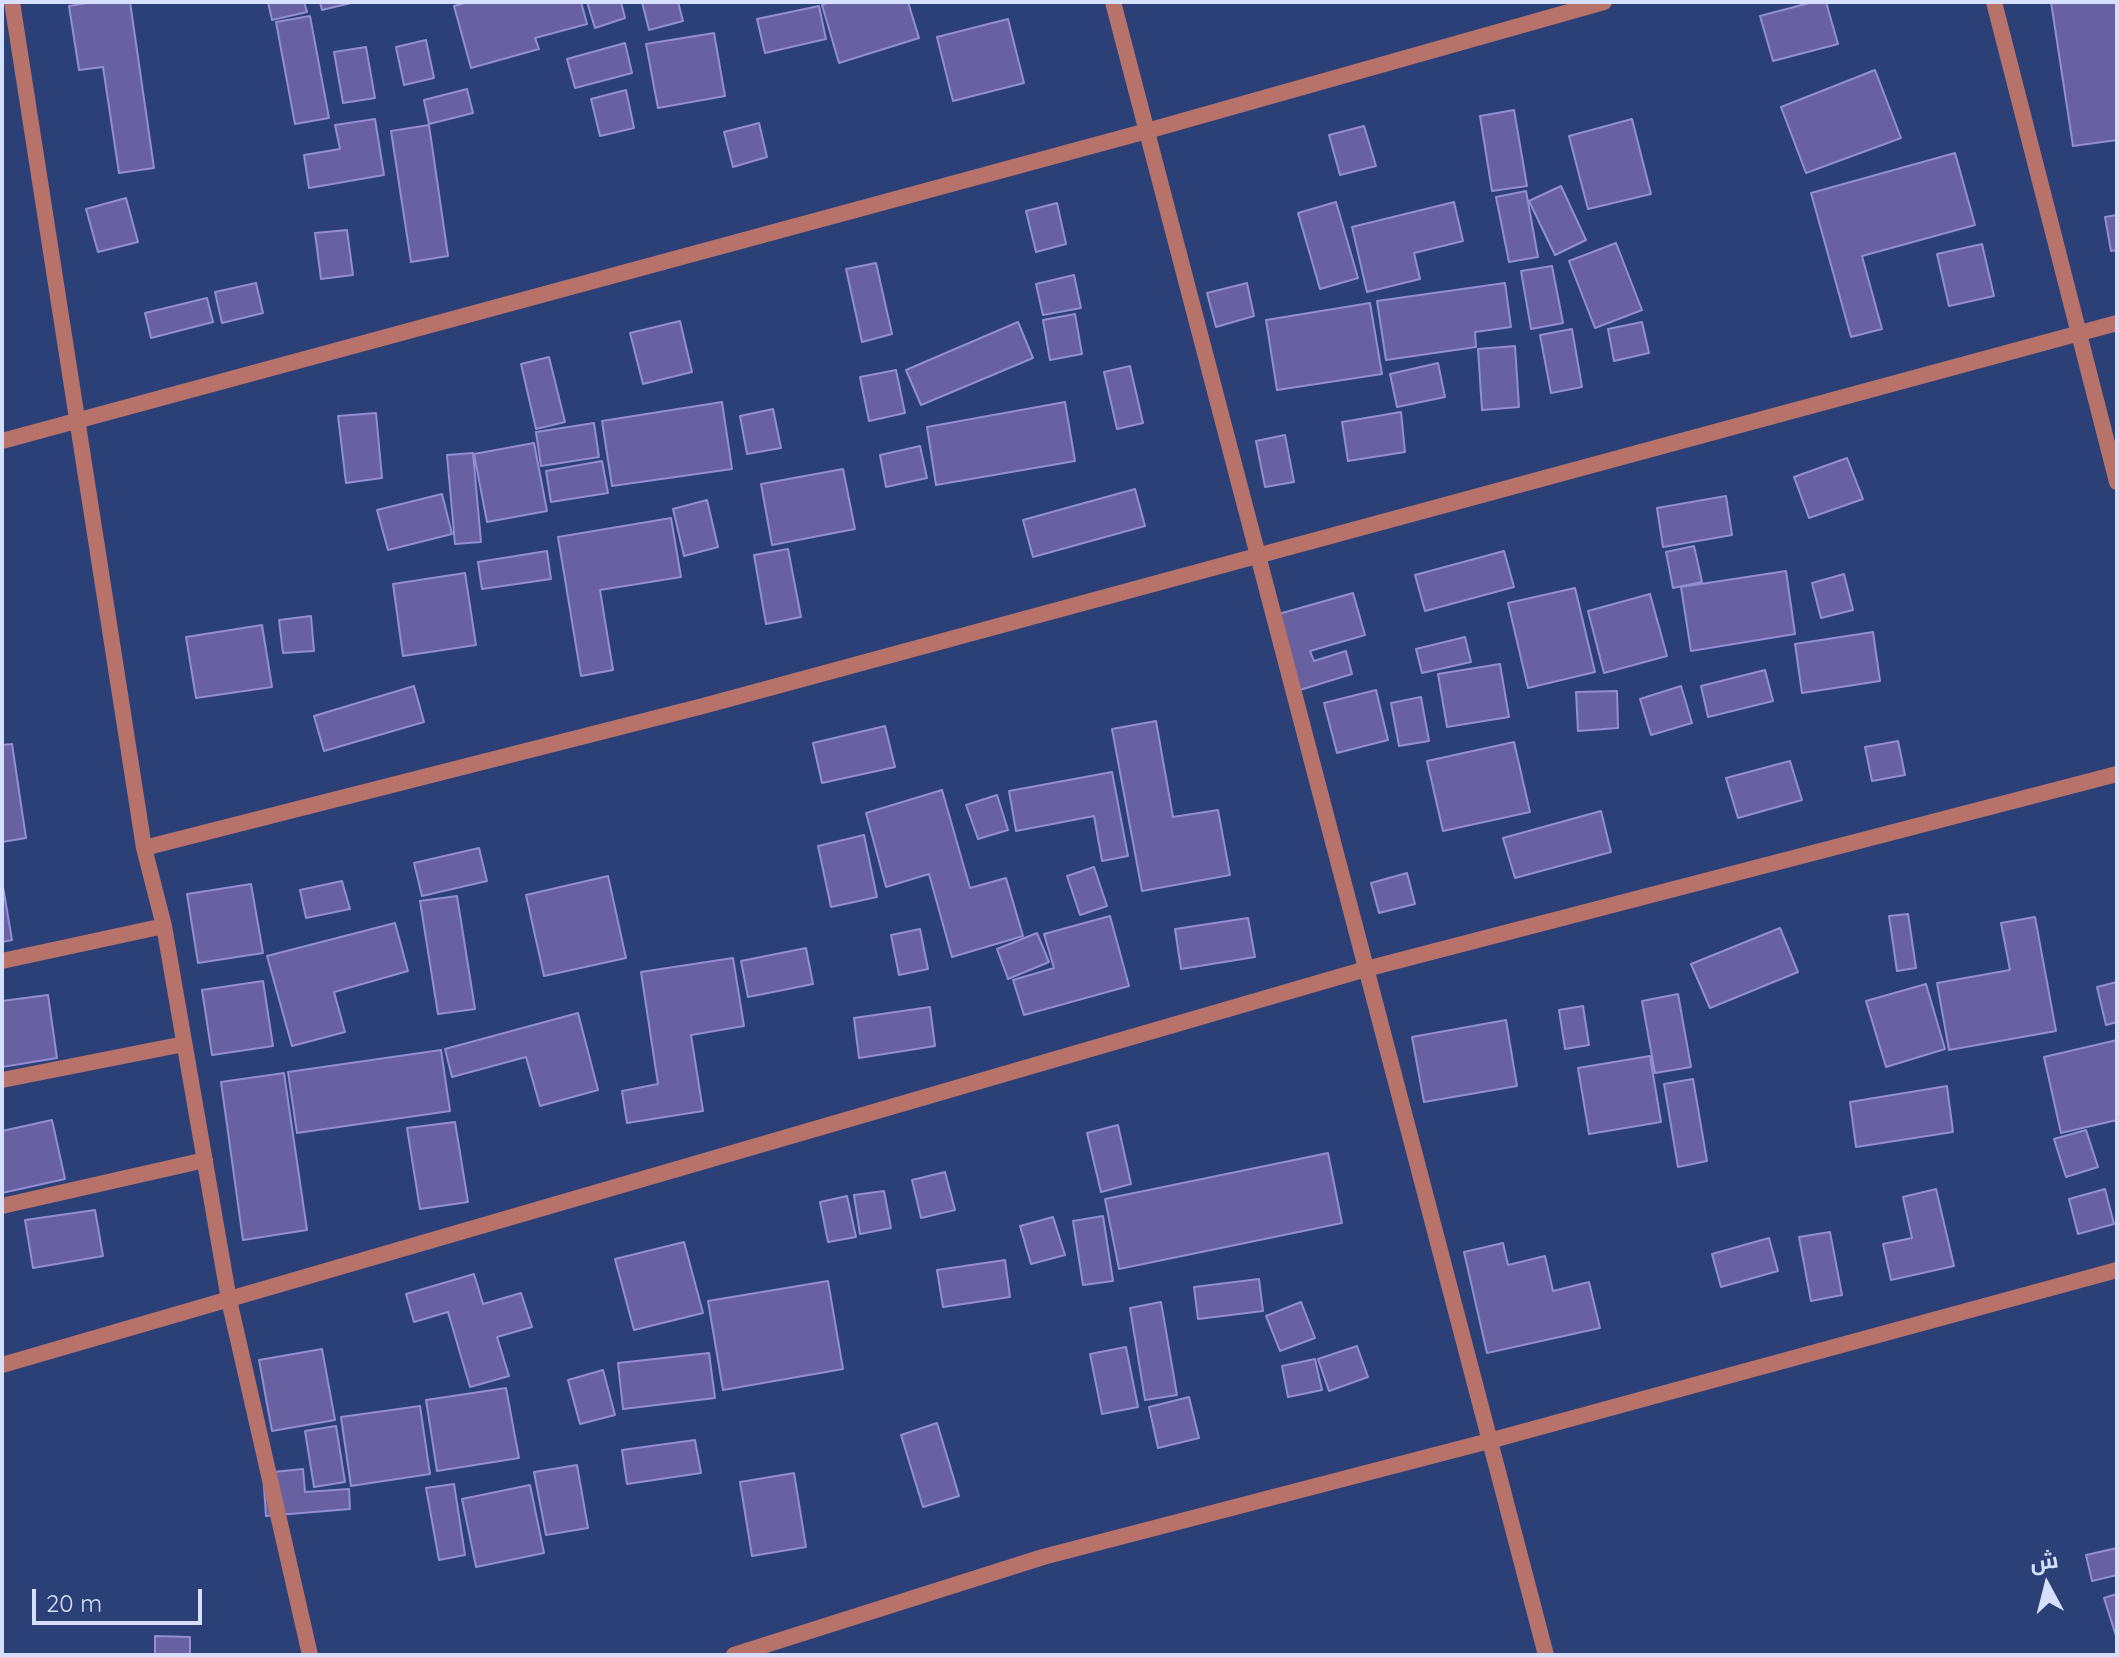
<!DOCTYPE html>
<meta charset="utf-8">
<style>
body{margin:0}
#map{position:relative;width:2119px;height:1657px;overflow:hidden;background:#2c4078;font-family:Quicksand,Cairo,sans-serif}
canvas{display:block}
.frame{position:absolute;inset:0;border:4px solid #d5e0fc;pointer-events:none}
.north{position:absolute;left:2007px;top:1545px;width:80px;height:80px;-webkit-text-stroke:6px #2c4078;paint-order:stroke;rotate:353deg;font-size:22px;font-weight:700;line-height:32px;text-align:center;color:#d5e0fc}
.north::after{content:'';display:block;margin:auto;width:28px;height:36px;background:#d5e0fc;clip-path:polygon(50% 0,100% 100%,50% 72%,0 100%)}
.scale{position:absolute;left:32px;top:1589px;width:170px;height:36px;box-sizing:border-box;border:4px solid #d5e0fc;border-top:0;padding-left:10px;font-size:24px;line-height:28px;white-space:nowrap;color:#d5e0fc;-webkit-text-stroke:6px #2c4078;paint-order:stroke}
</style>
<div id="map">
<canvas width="2119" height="1657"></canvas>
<div class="frame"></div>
<div class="north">ش</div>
<div class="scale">20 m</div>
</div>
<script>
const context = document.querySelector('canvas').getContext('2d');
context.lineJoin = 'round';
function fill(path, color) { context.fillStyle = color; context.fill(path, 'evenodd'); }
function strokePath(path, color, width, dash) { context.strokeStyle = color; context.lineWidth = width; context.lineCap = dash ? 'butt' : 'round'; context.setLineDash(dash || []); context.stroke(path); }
const building = new Path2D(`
 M 93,2 L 130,2 L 154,168 L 119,173 L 103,67 L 79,70 L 69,6 Z
 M 268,2 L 304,2 L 307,12 L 272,20 Z
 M 320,2 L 351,2 L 351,3 L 322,10 Z
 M 469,2 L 581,2 L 587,24 L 535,38 L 539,49 L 471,68 L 454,6 Z
 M 587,2 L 621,2 L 625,18 L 595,28 Z
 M 642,2 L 678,2 L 683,21 L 649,30 Z
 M 830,2 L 908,2 L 919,38 L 839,63 L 822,5 Z
 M 1813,2 L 1826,2 L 1838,44 L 1773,61 L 1760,16 Z
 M 2051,2 L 2117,2 L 2117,140 L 2073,146 Z
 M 819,6 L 826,39 L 765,53 L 757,19 Z
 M 310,16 L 329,118 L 295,124 L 276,22 Z
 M 1008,19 L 1024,83 L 953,101 L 937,37 Z
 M 714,33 L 725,96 L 658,108 L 646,44 Z
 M 426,40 L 434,78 L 404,85 L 396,47 Z
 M 625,43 L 632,73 L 575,88 L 567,59 Z
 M 366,47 L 375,98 L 343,103 L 334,52 Z
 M 1875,70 L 1901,138 L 1806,173 L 1781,107 Z
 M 467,89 L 473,113 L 429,124 L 424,100 Z
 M 626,90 L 634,128 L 600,136 L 591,99 Z
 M 1514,110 L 1527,186 L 1492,191 L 1480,116 Z
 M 375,119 L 384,175 L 309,188 L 304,155 L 340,149 L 335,125 Z
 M 1632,119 L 1651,194 L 1588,209 L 1569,136 Z
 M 759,123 L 767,157 L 733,167 L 724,132 Z
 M 429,125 L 448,256 L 411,262 L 391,131 Z
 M 1364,126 L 1376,166 L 1340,175 L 1329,135 Z
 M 1955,153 L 1975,225 L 1862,256 L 1882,329 L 1851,337 L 1811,193 Z
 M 1561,186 L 1586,240 L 1555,255 L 1529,201 Z
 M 1526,191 L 1538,257 L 1509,262 L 1496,197 Z
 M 126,198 L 138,242 L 98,252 L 86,209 Z
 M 1336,202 L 1358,278 L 1320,289 L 1298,213 Z
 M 1454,202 L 1463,241 L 1414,253 L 1420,279 L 1367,292 L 1352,227 Z
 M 1057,203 L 1066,244 L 1036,252 L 1026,211 Z
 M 2117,215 L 2117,250 L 2111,251 L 2105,217 Z
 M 347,230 L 353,275 L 321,279 L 315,233 Z
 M 1616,243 L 1642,310 L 1595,328 L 1569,261 Z
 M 1982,244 L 1994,296 L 1949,306 L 1937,254 Z
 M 876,263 L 892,334 L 862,342 L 846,269 Z
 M 1552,266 L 1563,323 L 1531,329 L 1521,271 Z
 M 1074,275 L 1081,308 L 1043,315 L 1036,284 Z
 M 256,283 L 263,313 L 222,323 L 215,292 Z
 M 1247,283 L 1254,316 L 1216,327 L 1207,293 Z
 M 1505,283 L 1511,327 L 1475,332 L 1476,347 L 1386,360 L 1377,301 Z
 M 207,298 L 213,322 L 151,338 L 145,313 Z
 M 1370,303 L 1382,374 L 1277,390 L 1266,320 Z
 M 1075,314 L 1082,354 L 1050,360 L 1043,320 Z
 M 680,321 L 692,372 L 643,384 L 630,333 Z
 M 1018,322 L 1033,358 L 921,405 L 906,370 Z
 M 1642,322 L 1649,353 L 1614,361 L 1608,329 Z
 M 1572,329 L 1582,387 L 1551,393 L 1540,335 Z
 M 1515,346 L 1519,407 L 1482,410 L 1478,349 Z
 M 549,357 L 565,422 L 536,429 L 521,364 Z
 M 1438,363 L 1445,397 L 1397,407 L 1390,374 Z
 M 1130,366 L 1143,423 L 1117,429 L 1104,372 Z
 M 896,370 L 905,413 L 869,421 L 860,377 Z
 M 722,402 L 732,469 L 612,486 L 602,421 Z
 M 1065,402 L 1075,461 L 936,485 L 927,427 Z
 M 773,409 L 781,448 L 747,454 L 740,416 Z
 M 1401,412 L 1405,452 L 1348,461 L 1342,422 Z
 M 376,413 L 382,478 L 346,483 L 338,416 Z
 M 594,423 L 599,457 L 541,466 L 536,432 Z
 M 1285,435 L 1294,482 L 1265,487 L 1256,441 Z
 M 534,443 L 547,511 L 487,522 L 474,454 Z
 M 920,446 L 927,478 L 886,487 L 880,455 Z
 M 473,453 L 481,542 L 455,544 L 447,455 Z
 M 1847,458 L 1863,499 L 1809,518 L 1794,477 Z
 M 602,461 L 608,493 L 551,502 L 546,471 Z
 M 843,469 L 855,529 L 772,545 L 761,484 Z
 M 1135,489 L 1145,526 L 1033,557 L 1023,520 Z
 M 442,494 L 452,534 L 388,550 L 377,510 Z
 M 1726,496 L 1732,535 L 1663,547 L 1657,508 Z
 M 707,500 L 718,547 L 684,556 L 673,509 Z
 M 671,518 L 681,577 L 600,590 L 613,670 L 581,676 L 558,537 Z
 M 1694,546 L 1702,582 L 1673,588 L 1666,552 Z
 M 788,549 L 801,617 L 766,624 L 754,555 Z
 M 547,551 L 551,579 L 482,589 L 478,562 Z
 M 1504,551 L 1514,587 L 1425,611 L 1415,575 Z
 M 1786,571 L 1795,634 L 1691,651 L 1681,587 Z
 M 465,573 L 476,645 L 403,656 L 393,584 Z
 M 1844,574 L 1853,610 L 1821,618 L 1812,583 Z
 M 1575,588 L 1595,672 L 1528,688 L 1508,603 Z
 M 1353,593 L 1365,635 L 1310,651 L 1314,661 L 1346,651 L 1352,674 L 1290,693 L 1268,617 Z
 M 1650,594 L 1667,656 L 1604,673 L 1588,611 Z
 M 311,616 L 314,651 L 283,653 L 279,620 Z
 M 262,625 L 272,687 L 196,698 L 186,637 Z
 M 1873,632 L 1880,681 L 1802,693 L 1795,644 Z
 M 1465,637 L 1471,662 L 1422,673 L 1416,649 Z
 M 1500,664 L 1509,717 L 1447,727 L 1438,674 Z
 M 1765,670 L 1773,701 L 1708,717 L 1701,686 Z
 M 414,686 L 424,722 L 324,751 L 314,716 Z
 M 1681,686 L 1692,723 L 1651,735 L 1640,699 Z
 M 1376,690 L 1388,740 L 1337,753 L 1324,703 Z
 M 1617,691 L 1618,728 L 1578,731 L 1576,692 Z
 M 1421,697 L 1429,741 L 1399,746 L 1391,703 Z
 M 1156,721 L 1173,817 L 1218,810 L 1230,875 L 1142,891 L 1112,729 Z
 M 885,726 L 895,767 L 822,783 L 813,743 Z
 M 1898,741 L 1905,775 L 1872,781 L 1865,747 Z
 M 1514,742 L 1530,812 L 1443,831 L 1427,761 Z
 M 12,744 L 26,838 L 2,842 L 2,745 Z
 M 1790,761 L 1802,800 L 1738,818 L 1726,778 Z
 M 1112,772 L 1128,856 L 1102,861 L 1094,816 L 1016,831 L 1009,791 Z
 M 942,790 L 970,888 L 1006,878 L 1023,936 L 952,957 L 929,874 L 886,887 L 866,813 Z
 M 997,795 L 1008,830 L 978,839 L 966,805 Z
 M 1601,811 L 1611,852 L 1515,878 L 1503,838 Z
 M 864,835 L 877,897 L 831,907 L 818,846 Z
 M 479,848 L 487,881 L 422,896 L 414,863 Z
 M 1094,867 L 1107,906 L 1080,915 L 1067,876 Z
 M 1407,873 L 1415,904 L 1379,913 L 1371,883 Z
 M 608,876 L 626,958 L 544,976 L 526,895 Z
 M 2,881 L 12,940 L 2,942 Z
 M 342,881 L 350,909 L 306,918 L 300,890 Z
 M 251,884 L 263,953 L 198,963 L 187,894 Z
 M 457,896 L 475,1009 L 438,1014 L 420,901 Z
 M 1908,914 L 1916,968 L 1897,971 L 1889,916 Z
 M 1110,916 L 1129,986 L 1024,1015 L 1013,980 L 1054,968 L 1044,934 Z
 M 2035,917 L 2056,1031 L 1949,1050 L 1937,983 L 2010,970 L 2001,923 Z
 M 1248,918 L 1255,957 L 1181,969 L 1175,929 Z
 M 395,923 L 408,971 L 334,992 L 345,1032 L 292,1046 L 267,956 Z
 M 1780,928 L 1798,972 L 1710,1008 L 1691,964 Z
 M 920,929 L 928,969 L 899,975 L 891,935 Z
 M 1037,933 L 1049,962 L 1008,979 L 997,949 Z
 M 806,948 L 813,984 L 748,997 L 741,961 Z
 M 733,958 L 744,1026 L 691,1035 L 703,1111 L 627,1123 L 622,1091 L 658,1084 L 641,972 Z
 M 263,981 L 273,1046 L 212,1055 L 202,990 Z
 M 2117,982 L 2117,1022 L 2106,1025 L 2097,987 Z
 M 1926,984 L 1945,1049 L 1886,1067 L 1866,1001 Z
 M 1678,994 L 1691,1067 L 1655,1073 L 1642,1001 Z
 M 48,995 L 57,1058 L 2,1067 L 2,1001 Z
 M 1583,1006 L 1589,1045 L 1565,1049 L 1559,1010 Z
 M 930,1007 L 935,1046 L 859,1058 L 854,1018 Z
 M 578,1013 L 598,1090 L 540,1106 L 526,1057 L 452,1077 L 445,1049 Z
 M 1506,1020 L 1517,1086 L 1424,1102 L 1412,1037 Z
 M 2117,1040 L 2117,1120 L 2061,1133 L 2044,1057 Z
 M 441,1050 L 450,1111 L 297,1133 L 288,1072 Z
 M 1650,1056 L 1661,1122 L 1589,1134 L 1578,1068 Z
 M 284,1073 L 307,1230 L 243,1240 L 221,1082 Z
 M 1693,1079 L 1707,1161 L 1678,1167 L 1664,1084 Z
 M 1947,1086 L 1953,1132 L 1856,1147 L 1850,1102 Z
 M 52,1120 L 65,1179 L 2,1193 L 2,1131 Z
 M 455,1122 L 468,1202 L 420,1209 L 407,1128 Z
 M 1118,1125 L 1131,1184 L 1101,1192 L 1087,1133 Z
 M 2086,1130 L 2098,1167 L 2066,1177 L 2054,1139 Z
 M 1328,1153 L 1342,1223 L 1119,1269 L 1105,1199 Z
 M 945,1172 L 955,1210 L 921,1218 L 912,1180 Z
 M 1936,1189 L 1954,1266 L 1891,1280 L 1883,1244 L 1912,1238 L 1903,1197 Z
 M 2105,1189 L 2114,1224 L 2078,1234 L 2069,1199 Z
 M 884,1191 L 891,1228 L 860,1234 L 854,1195 Z
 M 847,1196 L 856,1237 L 828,1242 L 820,1202 Z
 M 95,1210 L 103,1256 L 33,1268 L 25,1220 Z
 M 1103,1216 L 1113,1281 L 1083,1285 L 1073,1221 Z
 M 1053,1217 L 1065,1255 L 1031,1264 L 1020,1226 Z
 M 1830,1232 L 1842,1295 L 1811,1301 L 1799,1237 Z
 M 1769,1238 L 1778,1271 L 1721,1287 L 1712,1254 Z
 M 684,1242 L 703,1313 L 634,1330 L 615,1259 Z
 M 1503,1243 L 1508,1265 L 1545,1256 L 1553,1291 L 1589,1282 L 1600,1328 L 1487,1353 L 1464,1252 Z
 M 1005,1260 L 1010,1297 L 943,1307 L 937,1270 Z
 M 474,1274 L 483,1304 L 521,1293 L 532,1327 L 497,1337 L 509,1376 L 470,1387 L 448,1312 L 414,1322 L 406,1294 Z
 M 1259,1279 L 1263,1311 L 1198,1319 L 1194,1287 Z
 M 828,1281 L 843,1369 L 723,1390 L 708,1301 Z
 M 1161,1302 L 1177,1395 L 1145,1400 L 1130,1308 Z
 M 1301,1302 L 1315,1338 L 1280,1351 L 1266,1316 Z
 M 1357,1346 L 1368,1377 L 1329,1391 L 1318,1359 Z
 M 1126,1347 L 1138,1407 L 1102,1414 L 1090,1354 Z
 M 322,1349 L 335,1420 L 272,1431 L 259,1360 Z
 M 709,1353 L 715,1398 L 623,1409 L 618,1363 Z
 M 1315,1359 L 1322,1390 L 1288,1397 L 1282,1366 Z
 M 603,1370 L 615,1415 L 580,1424 L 568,1380 Z
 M 506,1388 L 519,1458 L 437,1471 L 426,1400 Z
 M 1189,1397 L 1199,1438 L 1158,1448 L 1149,1407 Z
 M 420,1406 L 430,1474 L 351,1486 L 341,1417 Z
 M 937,1423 L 959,1496 L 923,1507 L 901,1435 Z
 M 336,1426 L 345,1482 L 314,1487 L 305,1431 Z
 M 695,1440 L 701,1473 L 627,1484 L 622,1450 Z
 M 577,1465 L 588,1528 L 546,1535 L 534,1472 Z
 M 303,1469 L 305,1492 L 349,1489 L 350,1509 L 266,1516 L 263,1473 Z
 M 794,1473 L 806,1547 L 752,1556 L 740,1482 Z
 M 454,1484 L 465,1555 L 439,1560 L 426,1488 Z
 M 530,1485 L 544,1553 L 476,1567 L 462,1499 Z
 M 2117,1548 L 2117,1575 L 2092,1581 L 2086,1555 Z
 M 2117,1594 L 2117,1639 L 2104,1598 Z
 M 155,1636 L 190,1637 L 190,1655 L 155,1655 Z`);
fill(building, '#6761a1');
strokePath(building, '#938dd1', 2);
strokePath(new Path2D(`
 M 12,2 L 144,848 L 164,926 L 229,1300 L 310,1655
 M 1113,2 L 1546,1655
 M 1994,2 L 2117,482
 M 2,441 L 1147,131 L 1604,2
 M 144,848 L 703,706 L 2117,323
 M 2,961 L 164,926
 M 2,1080 L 184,1044
 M 2,1206 L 205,1160
 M 2,1365 L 1366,969 L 2117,774
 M 734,1655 L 1043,1557 L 1489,1441 L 2117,1270`), '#b7726a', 16);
</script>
